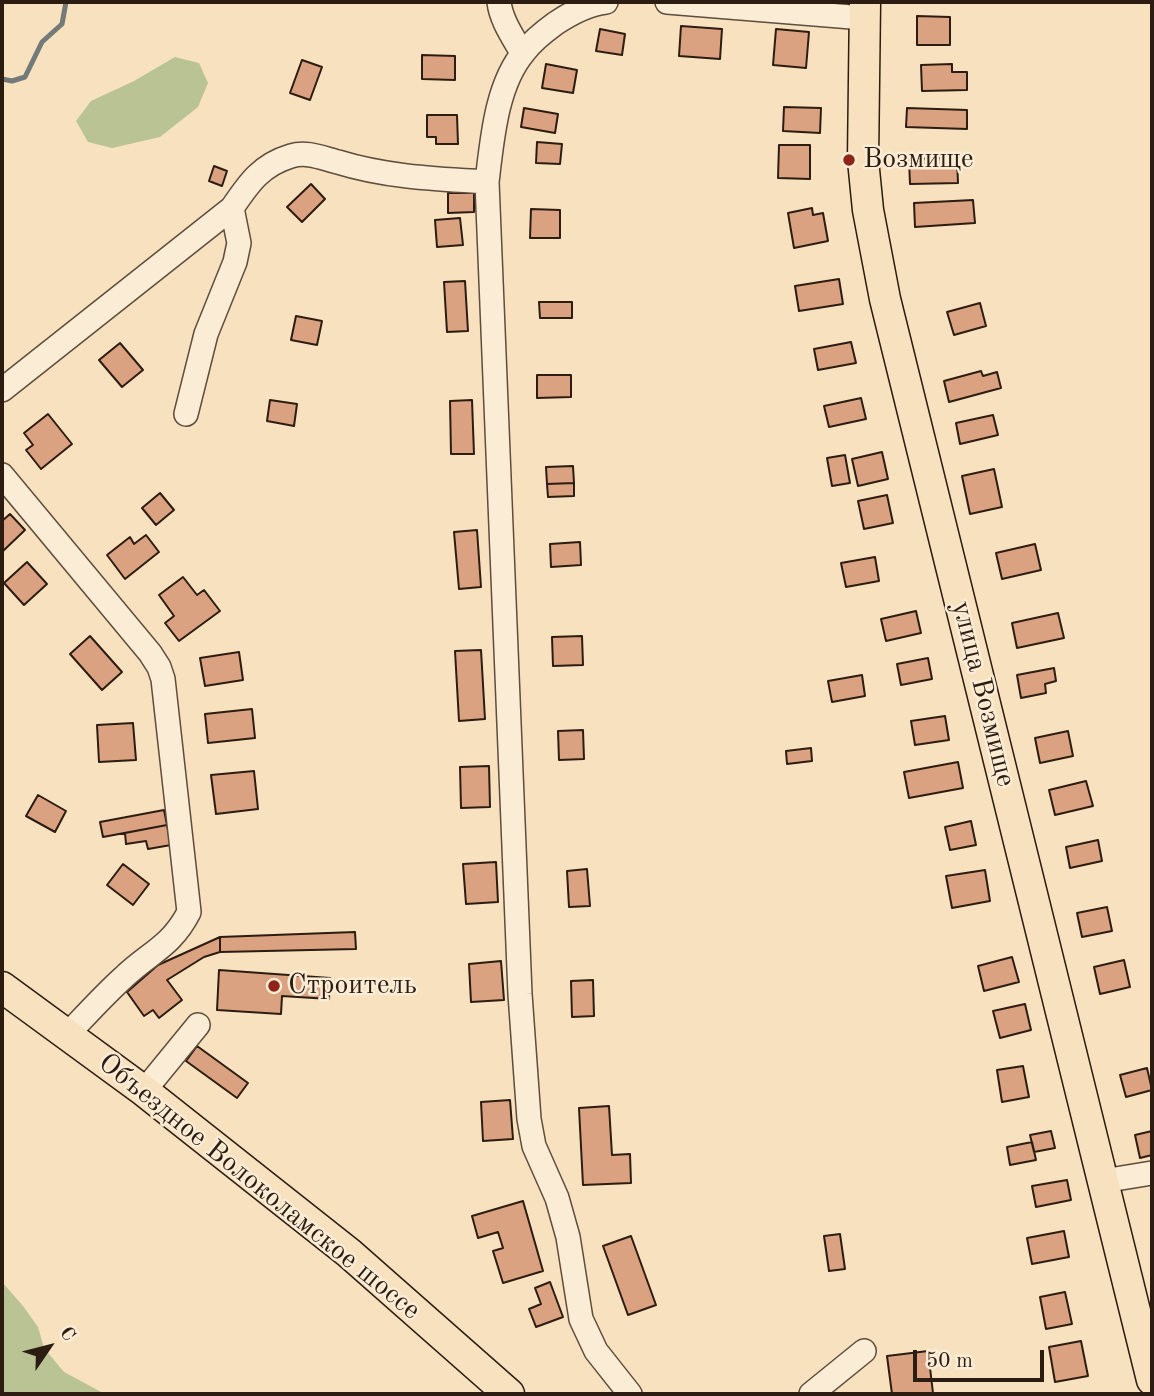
<!DOCTYPE html>
<meta charset="utf-8">
<style>
body{margin:0}
#map{position:relative;width:1154px;height:1396px;overflow:hidden;background:#f7e1bf;font-family:"Old Standard TT",serif}
canvas{display:block}
.frame{position:absolute;inset:0;border:4px solid #2c1c12;pointer-events:none}
.north{position:absolute;left:14px;top:1312px;width:70px;height:70px;-webkit-text-stroke:5px #faecd5;paint-order:stroke;rotate:55deg;font-size:19px;font-weight:700;line-height:28px;text-align:center;color:#2c1c12}
.north::after{content:'';display:block;margin:auto;width:24px;height:32px;background:#2c1c12;clip-path:polygon(50% 0,100% 100%,50% 72%,0 100%)}
.scale{position:absolute;left:913px;top:1350px;width:131px;height:32px;box-sizing:border-box;border:4px solid #2c1c12;border-top:0;padding-left:9px;font-size:21px;line-height:24px;white-space:nowrap;color:#2c1c12;-webkit-text-stroke:5px #faecd5;paint-order:stroke}
</style>
<div id="map">
<canvas width="1154" height="1396"></canvas>
<div class="frame"></div>
<div class="north">С</div>
<div class="scale">50 m</div>
</div>
<script>
const context = document.querySelector('canvas').getContext('2d');
context.lineJoin = 'round';
function fill(path, color) { context.fillStyle = color; context.fill(path, 'evenodd'); }
function strokePath(path, color, width, dash) { context.strokeStyle = color; context.lineWidth = width; context.lineCap = dash ? 'butt' : 'round'; context.setLineDash(dash || []); context.stroke(path); }
function write(font, color, halo, rows, align = 'center') {
  context.font = font + ' "Old Standard TT",serif'; context.lineWidth = 5; context.setLineDash([]); context.textBaseline = 'middle'; context.strokeStyle = halo; context.fillStyle = color; for (const [text, x, y, turn = 0] of rows) {
    context.save(); context.translate(x, y); context.rotate((+turn || 0) * Math.PI / 180); context.textAlign = isNaN(turn) ? turn : align; if (halo) context.strokeText(text, 0, 0); context.fillText(text, 0, 0); context.restore();
  }
}
fill(new Path2D(`
 M 175,57 L 199,63 L 208,83 L 198,107 L 160,137 L 112,148 L 88,142 L 76,121 L 91,101 L 134,81 Z
 M 2,1282 L 23,1306 L 38,1327 L 44,1348 L 64,1372 L 105,1394 L 2,1394 Z`), '#b9c394');
strokePath(new Path2D(`
 M 2,79 L 12,81 L 25,77 L 42,42 L 62,24 L 66,2`), '#727b77', 5);
const building = new Path2D(`
 M 917,16 L 950,17 L 950,45 L 917,45 Z
 M 681,26 L 722,29 L 720,59 L 679,56 Z
 M 600,29 L 625,34 L 622,55 L 596,51 Z
 M 776,29 L 809,32 L 806,68 L 773,65 Z
 M 422,55 L 455,56 L 455,80 L 422,79 Z
 M 302,60 L 322,67 L 310,100 L 290,93 Z
 M 546,64 L 577,70 L 573,93 L 542,88 Z
 M 952,64 L 952,72 L 967,72 L 967,90 L 922,91 L 921,65 Z
 M 784,107 L 821,108 L 820,133 L 783,131 Z
 M 524,108 L 558,114 L 555,133 L 521,127 Z
 M 907,108 L 967,110 L 967,129 L 906,127 Z
 M 427,115 L 457,115 L 458,144 L 436,144 L 436,137 L 427,137 Z
 M 537,142 L 562,144 L 560,164 L 536,163 Z
 M 779,145 L 810,145 L 810,179 L 778,178 Z
 M 957,158 L 958,183 L 910,184 L 909,159 Z
 M 214,166 L 227,171 L 222,186 L 209,181 Z
 M 311,184 L 325,199 L 302,222 L 287,207 Z
 M 448,193 L 474,193 L 474,212 L 448,213 Z
 M 973,200 L 975,223 L 915,227 L 914,203 Z
 M 812,208 L 813,215 L 823,213 L 828,241 L 794,248 L 788,213 Z
 M 531,209 L 560,210 L 560,238 L 530,238 Z
 M 460,218 L 463,245 L 437,247 L 435,220 Z
 M 839,279 L 843,304 L 799,311 L 795,286 Z
 M 465,281 L 468,331 L 447,332 L 444,282 Z
 M 539,302 L 572,302 L 572,318 L 540,318 Z
 M 980,303 L 986,326 L 954,335 L 947,312 Z
 M 296,316 L 322,321 L 317,345 L 291,340 Z
 M 851,342 L 856,363 L 818,370 L 814,349 Z
 M 120,343 L 143,370 L 122,387 L 99,360 Z
 M 981,371 L 983,376 L 997,372 L 1001,388 L 949,402 L 944,381 Z
 M 537,375 L 571,375 L 571,397 L 537,398 Z
 M 861,398 L 866,419 L 829,427 L 824,406 Z
 M 270,400 L 297,404 L 294,426 L 267,421 Z
 M 472,400 L 474,454 L 451,454 L 450,401 Z
 M 48,414 L 72,444 L 41,469 L 26,450 L 33,445 L 24,433 Z
 M 993,415 L 998,435 L 960,444 L 956,423 Z
 M 882,452 L 888,479 L 858,486 L 852,459 Z
 M 845,455 L 850,483 L 832,486 L 827,458 Z
 M 573,466 L 574,483 L 547,484 L 546,467 Z
 M 994,469 L 1002,507 L 970,514 L 962,476 Z
 M 574,483 L 574,496 L 548,497 L 547,484 Z
 M 160,493 L 174,510 L 156,525 L 142,508 Z
 M 887,495 L 893,523 L 864,529 L 858,501 Z
 M 10,514 L 25,530 L 2,552 L 2,521 Z
 M 477,530 L 481,587 L 459,589 L 454,532 Z
 M 146,535 L 159,552 L 125,579 L 107,555 L 130,537 L 134,544 Z
 M 580,542 L 581,565 L 551,567 L 550,544 Z
 M 1035,544 L 1041,570 L 1002,579 L 996,553 Z
 M 875,557 L 879,581 L 846,587 L 841,563 Z
 M 27,562 L 47,584 L 24,605 L 4,583 Z
 M 183,577 L 197,595 L 204,590 L 220,611 L 179,641 L 165,623 L 174,616 L 159,595 Z
 M 916,611 L 921,633 L 886,641 L 881,619 Z
 M 1058,613 L 1064,638 L 1017,648 L 1012,623 Z
 M 90,636 L 122,672 L 102,690 L 70,654 Z
 M 582,636 L 583,665 L 553,666 L 552,637 Z
 M 481,650 L 485,719 L 459,721 L 455,651 Z
 M 239,652 L 243,680 L 205,686 L 200,658 Z
 M 928,658 L 932,679 L 901,685 L 897,664 Z
 M 1054,668 L 1056,681 L 1045,684 L 1046,693 L 1021,698 L 1017,675 Z
 M 862,675 L 865,696 L 832,702 L 828,681 Z
 M 252,709 L 255,738 L 208,743 L 205,714 Z
 M 945,716 L 949,740 L 915,745 L 911,721 Z
 M 133,723 L 136,760 L 99,762 L 97,725 Z
 M 583,730 L 584,759 L 559,760 L 558,731 Z
 M 1068,731 L 1073,756 L 1040,763 L 1035,738 Z
 M 811,748 L 812,761 L 787,764 L 786,751 Z
 M 958,762 L 963,788 L 909,798 L 904,772 Z
 M 489,766 L 490,807 L 461,808 L 460,767 Z
 M 254,771 L 258,809 L 216,814 L 211,775 Z
 M 1086,781 L 1093,806 L 1055,815 L 1049,790 Z
 M 38,795 L 66,811 L 55,832 L 26,816 Z
 M 164,810 L 167,825 L 103,837 L 100,822 Z
 M 971,821 L 976,845 L 950,850 L 945,827 Z
 M 167,825 L 171,845 L 148,849 L 146,841 L 126,844 L 125,833 Z
 M 1098,840 L 1102,861 L 1070,868 L 1066,847 Z
 M 496,862 L 498,902 L 466,904 L 463,864 Z
 M 123,864 L 149,884 L 133,905 L 107,885 Z
 M 587,869 L 590,906 L 569,907 L 567,871 Z
 M 985,870 L 990,901 L 952,908 L 946,876 Z
 M 1107,907 L 1112,931 L 1082,937 L 1077,913 Z
 M 355,932 L 356,949 L 220,952 L 220,937 Z
 M 220,937 L 220,952 L 204,957 L 167,980 L 182,1000 L 159,1018 L 153,1010 L 144,1016 L 127,992 L 158,965 Z
 M 1012,957 L 1019,982 L 984,991 L 978,966 Z
 M 1124,960 L 1130,987 L 1100,994 L 1094,967 Z
 M 501,961 L 504,1000 L 471,1002 L 469,964 Z
 M 219,970 L 330,978 L 329,999 L 282,996 L 281,1014 L 217,1010 Z
 M 593,980 L 594,1016 L 572,1017 L 571,981 Z
 M 1025,1004 L 1031,1030 L 1000,1038 L 993,1011 Z
 M 197,1046 L 248,1083 L 237,1098 L 186,1061 Z
 M 1023,1066 L 1029,1097 L 1002,1102 L 997,1070 Z
 M 1147,1068 L 1152,1090 L 1126,1097 L 1120,1075 Z
 M 510,1100 L 513,1139 L 483,1141 L 481,1102 Z
 M 609,1106 L 612,1155 L 630,1154 L 631,1183 L 583,1185 L 579,1108 Z
 M 1051,1131 L 1055,1148 L 1034,1152 L 1030,1135 Z
 M 1152,1131 L 1152,1155 L 1140,1158 L 1135,1135 Z
 M 1032,1142 L 1036,1160 L 1010,1165 L 1007,1147 Z
 M 1067,1180 L 1071,1200 L 1036,1207 L 1032,1186 Z
 M 523,1201 L 543,1271 L 503,1283 L 493,1251 L 503,1248 L 498,1232 L 478,1238 L 472,1216 Z
 M 1064,1231 L 1069,1257 L 1032,1264 L 1027,1238 Z
 M 840,1234 L 845,1269 L 829,1271 L 824,1236 Z
 M 631,1236 L 656,1305 L 628,1315 L 603,1246 Z
 M 550,1282 L 563,1317 L 536,1327 L 529,1309 L 541,1304 L 535,1288 Z
 M 1065,1292 L 1072,1324 L 1046,1329 L 1040,1297 Z
 M 1081,1341 L 1088,1376 L 1055,1382 L 1049,1347 Z
 M 928,1351 L 933,1393 L 892,1394 L 887,1356 Z`);
fill(building, '#daa280');
strokePath(building, '#2c1c12', 2);
const minor = new Path2D(`
 M 499,2 C 501,20 513,37 522,53
 M 606,2 C 589,4 571,13 556,23 C 545,31 533,40 524,52 C 496,85 492,141 487,182 L 520,994 L 529,1119 L 534,1146 L 557,1198 L 568,1237 L 581,1319 L 596,1351 L 630,1394
 M 667,2 L 864,18
 M 2,390 L 232,208 C 249,183 261,165 291,156 C 307,151 322,158 338,162 C 386,177 437,179 487,182
 M 186,414 L 206,334 L 235,262 L 239,243 L 232,208
 M 2,475 L 150,653 L 159,667 L 163,679 L 189,912 C 171,947 150,952 124,977 C 104,995 86,1015 67,1035
 M 144,1091 L 198,1025
 M 1103,1181 L 1152,1173
 M 811,1394 L 864,1351`);
const major = new Path2D(`
 M 865,2 L 863,160 L 868,210 L 885,299 L 1152,1380
 M 2,987 L 144,1091 L 349,1253 L 509,1394`);
strokePath(minor, '#5f4d3d', 26);
strokePath(major, '#2c1c12', 33);
strokePath(minor, '#faecd5', 23);
strokePath(major, '#f7e1bf', 30);
for (const [x, y, r, color] of [
 [849,160,7,"#8f2418"],
 [274,986,7,"#8f2418"]
]) { const dot = new Path2D(); dot.arc(x, y, r, 0, 2 * Math.PI); context.fillStyle = color; context.fill(dot); strokePath(dot, '#faecd5', 2.5); }
write('28px', '#2c1c12', '#faecd5', [
 ["Возмище",863,160],
 ["Строитель",288,986]
], 'left');
write('28px', '#2c1c12', '#faecd5', [
 ["улица Возмище",983,694,76],
 ["Объездное Волоколамское шоссе",259,1187,39]
]);
</script>
